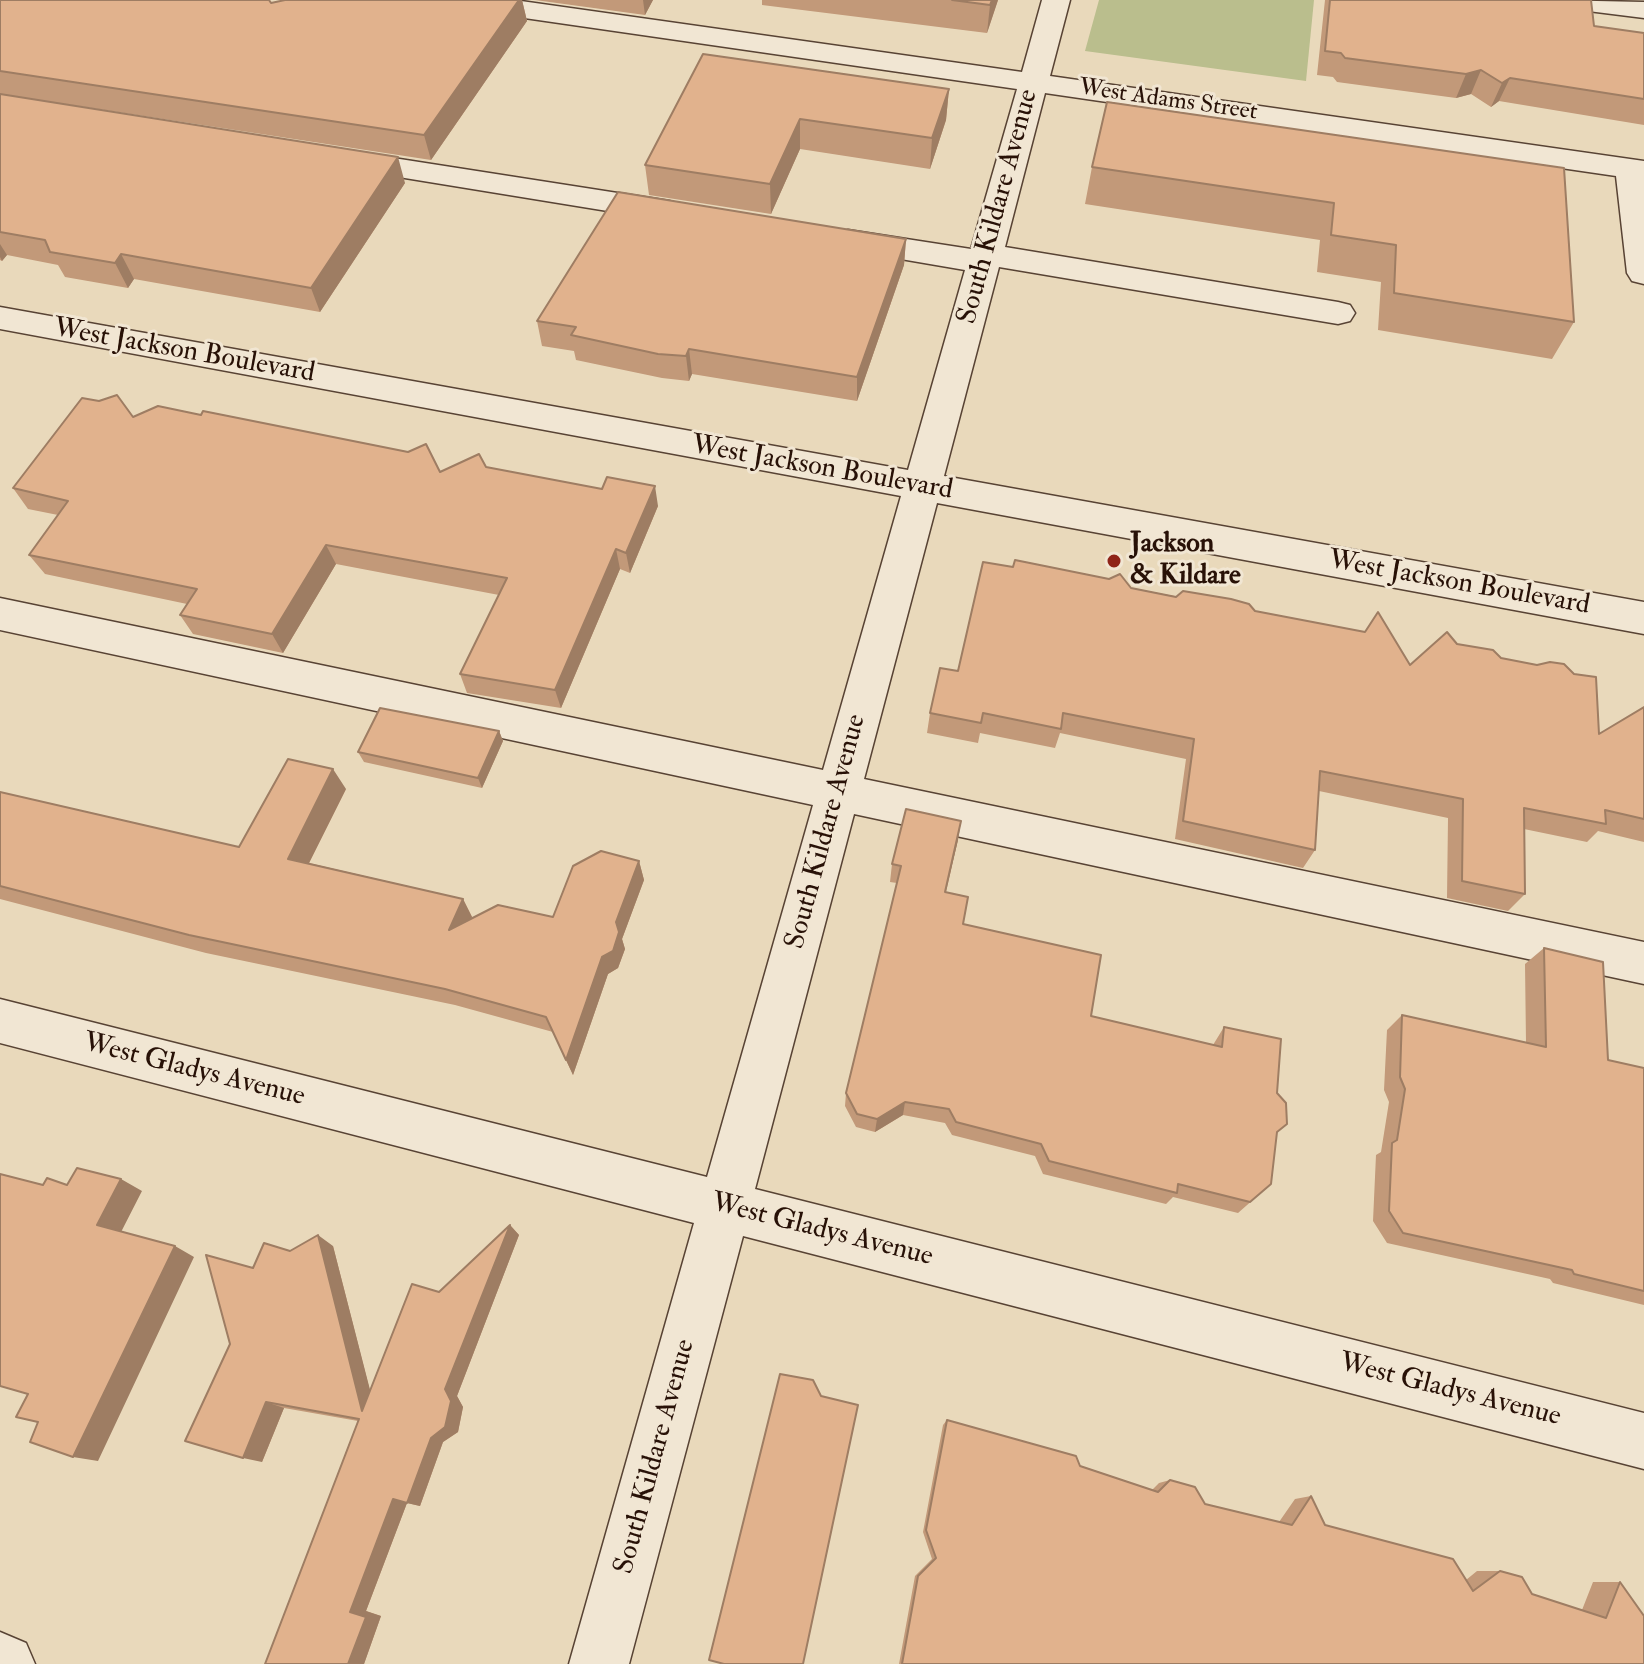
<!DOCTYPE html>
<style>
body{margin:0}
canvas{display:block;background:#e9d9bb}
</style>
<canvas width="1644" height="1664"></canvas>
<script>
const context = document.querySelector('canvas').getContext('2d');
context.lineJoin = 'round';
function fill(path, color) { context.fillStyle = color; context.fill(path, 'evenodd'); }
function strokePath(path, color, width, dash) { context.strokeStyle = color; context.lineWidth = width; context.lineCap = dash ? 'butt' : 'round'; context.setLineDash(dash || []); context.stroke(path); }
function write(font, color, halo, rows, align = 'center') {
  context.font = font + ' "IM FELL Double Pica",serif'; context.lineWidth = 6; context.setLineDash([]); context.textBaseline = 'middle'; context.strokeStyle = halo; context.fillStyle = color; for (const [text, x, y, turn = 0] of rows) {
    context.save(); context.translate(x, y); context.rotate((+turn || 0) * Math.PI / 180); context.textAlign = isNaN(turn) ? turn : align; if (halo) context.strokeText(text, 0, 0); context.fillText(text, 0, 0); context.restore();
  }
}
fill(new Path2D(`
 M 1099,0 L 1314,0 L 1306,81 L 1085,51 Z`), '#babe8d');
const minor = new Path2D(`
 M 441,0 L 514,0 L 1022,72 L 1042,0 L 1070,0 L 1050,76 L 1644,161 L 1644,284 L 1632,281 L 1627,273 L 1616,176 L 1045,93 L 1005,247 L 1338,302 L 1350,305 L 1355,313 L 1350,321 L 1338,324 L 999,267 L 944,476 L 1644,602 L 1644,634 L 937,503 L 864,779 L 1644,942 L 1644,984 L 854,814 L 755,1189 L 1644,1413 L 1644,1469 L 743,1236 L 629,1664 L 569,1664 L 694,1223 L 0,1043 L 0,999 L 707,1177 L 813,805 L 0,630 L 0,598 L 823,770 L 901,496 L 0,329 L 0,307 L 908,470 L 965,270 L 848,250 L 837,247 L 832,240 L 837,233 L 848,230 L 971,249 L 1017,89 L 455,8 L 445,6 Z
 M 1550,0 L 1644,2 L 1644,18 L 1564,8 L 1554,6 Z
 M 342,150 L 669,201 L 680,204 L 685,211 L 680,218 L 669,221 L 331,166 L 327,159 L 331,152 Z
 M 0,1632 L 26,1643 L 35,1664 L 0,1664 Z`);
strokePath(minor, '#584334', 3);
fill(minor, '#f1e6d3');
fill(new Path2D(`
 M 0,0 L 271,3 L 285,0 L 522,0 L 527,21 L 431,160 L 0,94 Z
 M 535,0 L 653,0 L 645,15 Z
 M 762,0 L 998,0 L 987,33 L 762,5 Z
 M 1325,0 L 1591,0 L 1594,26 L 1644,33 L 1644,125 L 1499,101 L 1491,107 L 1471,94 L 1456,98 L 1337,82 L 1333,77 L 1317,75 Z
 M 703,54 L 949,89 L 946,120 L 930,169 L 800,149 L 771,214 L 649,195 L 645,165 Z
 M 0,94 L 405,183 L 320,312 L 134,279 L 128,288 L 65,277 L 58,265 L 7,255 L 2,261 L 0,260 Z
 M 1092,167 L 1564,168 L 1574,322 L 1552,359 L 1378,330 L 1381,282 L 1317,272 L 1320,240 L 1085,204 Z
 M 906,239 L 904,265 L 857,401 L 692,374 L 689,381 L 662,378 L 576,360 L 574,351 L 542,346 L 537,321 Z
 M 133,417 L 440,472 L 486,467 L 658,506 L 630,573 L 620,569 L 561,708 L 467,693 L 460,674 L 499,595 L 336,564 L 283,653 L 193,634 L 180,615 L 187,604 L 45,574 L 29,555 L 58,515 L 28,509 L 13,488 Z
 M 1131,588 L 1255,611 L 1410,665 L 1457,644 L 1501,658 L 1599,734 L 1644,707 L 1644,842 L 1598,831 L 1587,842 L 1524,829 L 1525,894 L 1508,911 L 1447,898 L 1448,818 L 1319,791 L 1315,850 L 1303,868 L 1175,839 L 1186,759 L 1060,733 L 1055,748 L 980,733 L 978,743 L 927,733 L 930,713 L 958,671 Z
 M 499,731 L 503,741 L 482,788 L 364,762 L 358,752 Z
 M 346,789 L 309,863 L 463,899 L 472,917 L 471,918 L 553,917 L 639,861 L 644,880 L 622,939 L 625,949 L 618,968 L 608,974 L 573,1075 L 553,1032 L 455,1005 L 206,953 L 0,899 L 0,792 L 239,847 Z
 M 958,840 L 946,892 L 963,924 L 1091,1016 L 1213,1045 L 1224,1027 L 1277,1093 L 1276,1135 L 1271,1184 L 1238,1213 L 1173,1197 L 1166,1204 L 1043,1174 L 1035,1156 L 952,1135 L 945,1123 L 903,1115 L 875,1132 L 856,1127 L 845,1106 L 846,1093 L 897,883 L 890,882 L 892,864 Z
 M 1544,948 L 1608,1060 L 1644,1068 L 1644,1305 L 1553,1283 L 1550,1279 L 1387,1243 L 1373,1221 L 1376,1155 L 1381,1152 L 1389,1102 L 1384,1090 L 1387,1030 L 1402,1015 L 1526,1043 L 1525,964 Z
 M 510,1225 L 519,1235 L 457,1396 L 463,1407 L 458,1432 L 443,1442 L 420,1506 L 407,1503 L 366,1611 L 381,1616 L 364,1664 L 265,1664 L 358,1421 L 284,1408 L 262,1462 L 230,1344 L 253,1268 L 290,1251 L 333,1246 L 370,1391 L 439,1292 Z
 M 947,1420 L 1152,1490 L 1159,1483 L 1170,1480 L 1205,1504 L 1279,1522 L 1295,1499 L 1311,1496 L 1325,1525 L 1466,1580 L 1477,1571 L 1500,1571 L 1532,1594 L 1582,1610 L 1593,1582 L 1620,1582 L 1644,1664 L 899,1664 L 915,1576 L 932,1559 L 923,1532 L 943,1425 Z`), '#c29979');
fill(new Path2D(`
 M 519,0 L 522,0 L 527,21 L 431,160 L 424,135 Z
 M 643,0 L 653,0 L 645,15 Z
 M 992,0 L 998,0 L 987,33 L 990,5 Z
 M 1481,70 L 1471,94 L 1456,98 L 1466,74 Z
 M 1510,78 L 1499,101 L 1491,107 L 1502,83 Z
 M 949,89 L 946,120 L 930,169 L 932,138 Z
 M 800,119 L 800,149 L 771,214 L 770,184 Z
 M 398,157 L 405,183 L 320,312 L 311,288 Z
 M 906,239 L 904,265 L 857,401 L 857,377 Z
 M 0,244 L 7,255 L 2,261 L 0,257 Z
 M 121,254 L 134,279 L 128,288 L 115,263 Z
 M 689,349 L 692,374 L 689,381 L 686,356 Z
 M 655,486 L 658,506 L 630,573 L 626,553 Z
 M 326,545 L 336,564 L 283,653 L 272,634 Z
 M 616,549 L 620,569 L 561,708 L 555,690 Z
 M 499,731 L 503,741 L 482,788 L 478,778 Z
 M 333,769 L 346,789 L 302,877 L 288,859 Z
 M 961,821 L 958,840 L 941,910 L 945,892 Z
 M 639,861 L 644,880 L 622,939 L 625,949 L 618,968 L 608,974 L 573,1075 L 566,1060 L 602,957 Z
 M 463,899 L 472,917 L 459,947 L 449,930 Z
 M 905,1102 L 903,1115 L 875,1132 L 877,1119 Z
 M 121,1179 L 142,1191 L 119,1236 L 97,1225 Z
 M 510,1225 L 519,1235 L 457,1396 L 463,1407 L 458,1432 L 443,1442 L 420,1506 L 407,1503 L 366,1611 L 381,1616 L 364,1664 L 348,1664 L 350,1612 L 393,1499 L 445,1389 Z
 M 318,1235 L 333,1246 L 377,1417 L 362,1411 Z
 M 175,1246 L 194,1257 L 98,1461 L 73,1457 Z
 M 266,1402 L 284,1408 L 262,1462 L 243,1458 Z`), '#9e7d63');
const building = new Path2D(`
 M 0,0 L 269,0 L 271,3 L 285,0 L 519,0 L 424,135 L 0,71 Z
 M 952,0 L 992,0 L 990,5 Z
 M 1330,0 L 1591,0 L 1594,26 L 1644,33 L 1644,99 L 1510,78 L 1502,83 L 1481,70 L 1466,74 L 1345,58 L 1341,53 L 1325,51 Z
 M 703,54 L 949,89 L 932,138 L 800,119 L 770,184 L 645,165 Z
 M 0,94 L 398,157 L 311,288 L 121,254 L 115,263 L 50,252 L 45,240 L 0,232 Z
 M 1107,102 L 1564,168 L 1574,322 L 1394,293 L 1396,245 L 1331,235 L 1334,203 L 1092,167 Z
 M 618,192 L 906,239 L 857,377 L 689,349 L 686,356 L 658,354 L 571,335 L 576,327 L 537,321 Z
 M 117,395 L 133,417 L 158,406 L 201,415 L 203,411 L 408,452 L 426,444 L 440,472 L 479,454 L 486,467 L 602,489 L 607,477 L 655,486 L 626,553 L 616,549 L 555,690 L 460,674 L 507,578 L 326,545 L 272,634 L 180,615 L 197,589 L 29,555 L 68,501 L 13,488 L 82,398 L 99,401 Z
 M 1015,560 L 1109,579 L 1120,574 L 1131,588 L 1176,597 L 1183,591 L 1231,599 L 1249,604 L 1255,611 L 1365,632 L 1378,612 L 1410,665 L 1447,632 L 1457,644 L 1493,650 L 1501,658 L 1537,665 L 1550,662 L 1564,664 L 1574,674 L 1596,677 L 1599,734 L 1644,707 L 1644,819 L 1605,810 L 1606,824 L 1524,808 L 1525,894 L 1462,881 L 1463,799 L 1320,771 L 1315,850 L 1183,821 L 1194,739 L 1063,713 L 1061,729 L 983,713 L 981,723 L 930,713 L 940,668 L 958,671 L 983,562 L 1013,567 Z
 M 380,708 L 499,731 L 478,778 L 358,752 Z
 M 288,759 L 333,769 L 288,859 L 463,899 L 449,930 L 498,905 L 553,917 L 573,866 L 601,851 L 639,861 L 616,922 L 619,932 L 613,951 L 602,957 L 566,1060 L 546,1017 L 445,989 L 189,935 L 0,886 L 0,792 L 239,847 Z
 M 906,809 L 961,821 L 945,892 L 968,897 L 963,924 L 1101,955 L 1091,1016 L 1222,1047 L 1224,1027 L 1281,1039 L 1277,1093 L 1286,1103 L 1287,1124 L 1277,1132 L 1271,1184 L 1250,1202 L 1178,1184 L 1177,1193 L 1049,1161 L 1041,1144 L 956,1122 L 949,1109 L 905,1102 L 877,1119 L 857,1114 L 846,1093 L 901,866 L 892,864 Z
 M 1544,948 L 1603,962 L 1608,1060 L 1644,1068 L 1644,1291 L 1574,1274 L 1572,1270 L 1403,1233 L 1389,1211 L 1392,1143 L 1397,1140 L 1405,1089 L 1400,1077 L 1402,1015 L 1546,1047 Z
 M 77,1168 L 121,1179 L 97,1225 L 175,1246 L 73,1457 L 30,1442 L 38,1422 L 16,1417 L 28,1394 L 0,1386 L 0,1174 L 43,1185 L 47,1178 L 67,1185 Z
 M 510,1225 L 445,1389 L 451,1401 L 445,1427 L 431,1438 L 407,1503 L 393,1499 L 350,1612 L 366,1617 L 348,1664 L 265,1664 L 359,1419 L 266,1402 L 243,1458 L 185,1441 L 230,1344 L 206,1255 L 253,1268 L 264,1243 L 290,1251 L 318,1235 L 362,1411 L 412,1284 L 439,1292 Z
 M 780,1374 L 813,1380 L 821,1396 L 858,1405 L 803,1664 L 724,1664 L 709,1660 Z
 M 947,1420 L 1076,1456 L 1080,1466 L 1158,1492 L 1170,1480 L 1195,1487 L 1205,1504 L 1292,1525 L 1311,1496 L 1325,1525 L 1453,1559 L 1473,1591 L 1500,1571 L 1522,1577 L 1532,1594 L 1606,1618 L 1620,1582 L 1644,1616 L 1644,1664 L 902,1664 L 918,1576 L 936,1558 L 926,1530 Z`);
fill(building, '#e1b28d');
strokePath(building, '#9e7d63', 2);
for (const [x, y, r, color] of [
 [1114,561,8,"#8f2418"]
]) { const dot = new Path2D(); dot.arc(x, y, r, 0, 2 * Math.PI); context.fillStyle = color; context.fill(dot); strokePath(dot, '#f1e6d3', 3); }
write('24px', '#281107', '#f1e6d3', [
 ["West Adams Street",1168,101,8]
]);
write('28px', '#281107', '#f1e6d3', [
 ["South Kildare Avenue",999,207,-75],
 ["West Jackson Boulevard",184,352,10],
 ["West Jackson Boulevard",822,469,10],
 ["West Jackson Boulevard",1459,584,10],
 ["South Kildare Avenue",827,832,-75],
 ["West Gladys Avenue",194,1071,14],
 ["West Gladys Avenue",822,1231,14],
 ["West Gladys Avenue",1450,1391,14],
 ["South Kildare Avenue",656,1457,-75]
]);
write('bold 28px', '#281107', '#f1e6d3', [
 ["Jackson",1130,545],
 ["& Kildare",1130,577]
], 'left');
</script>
